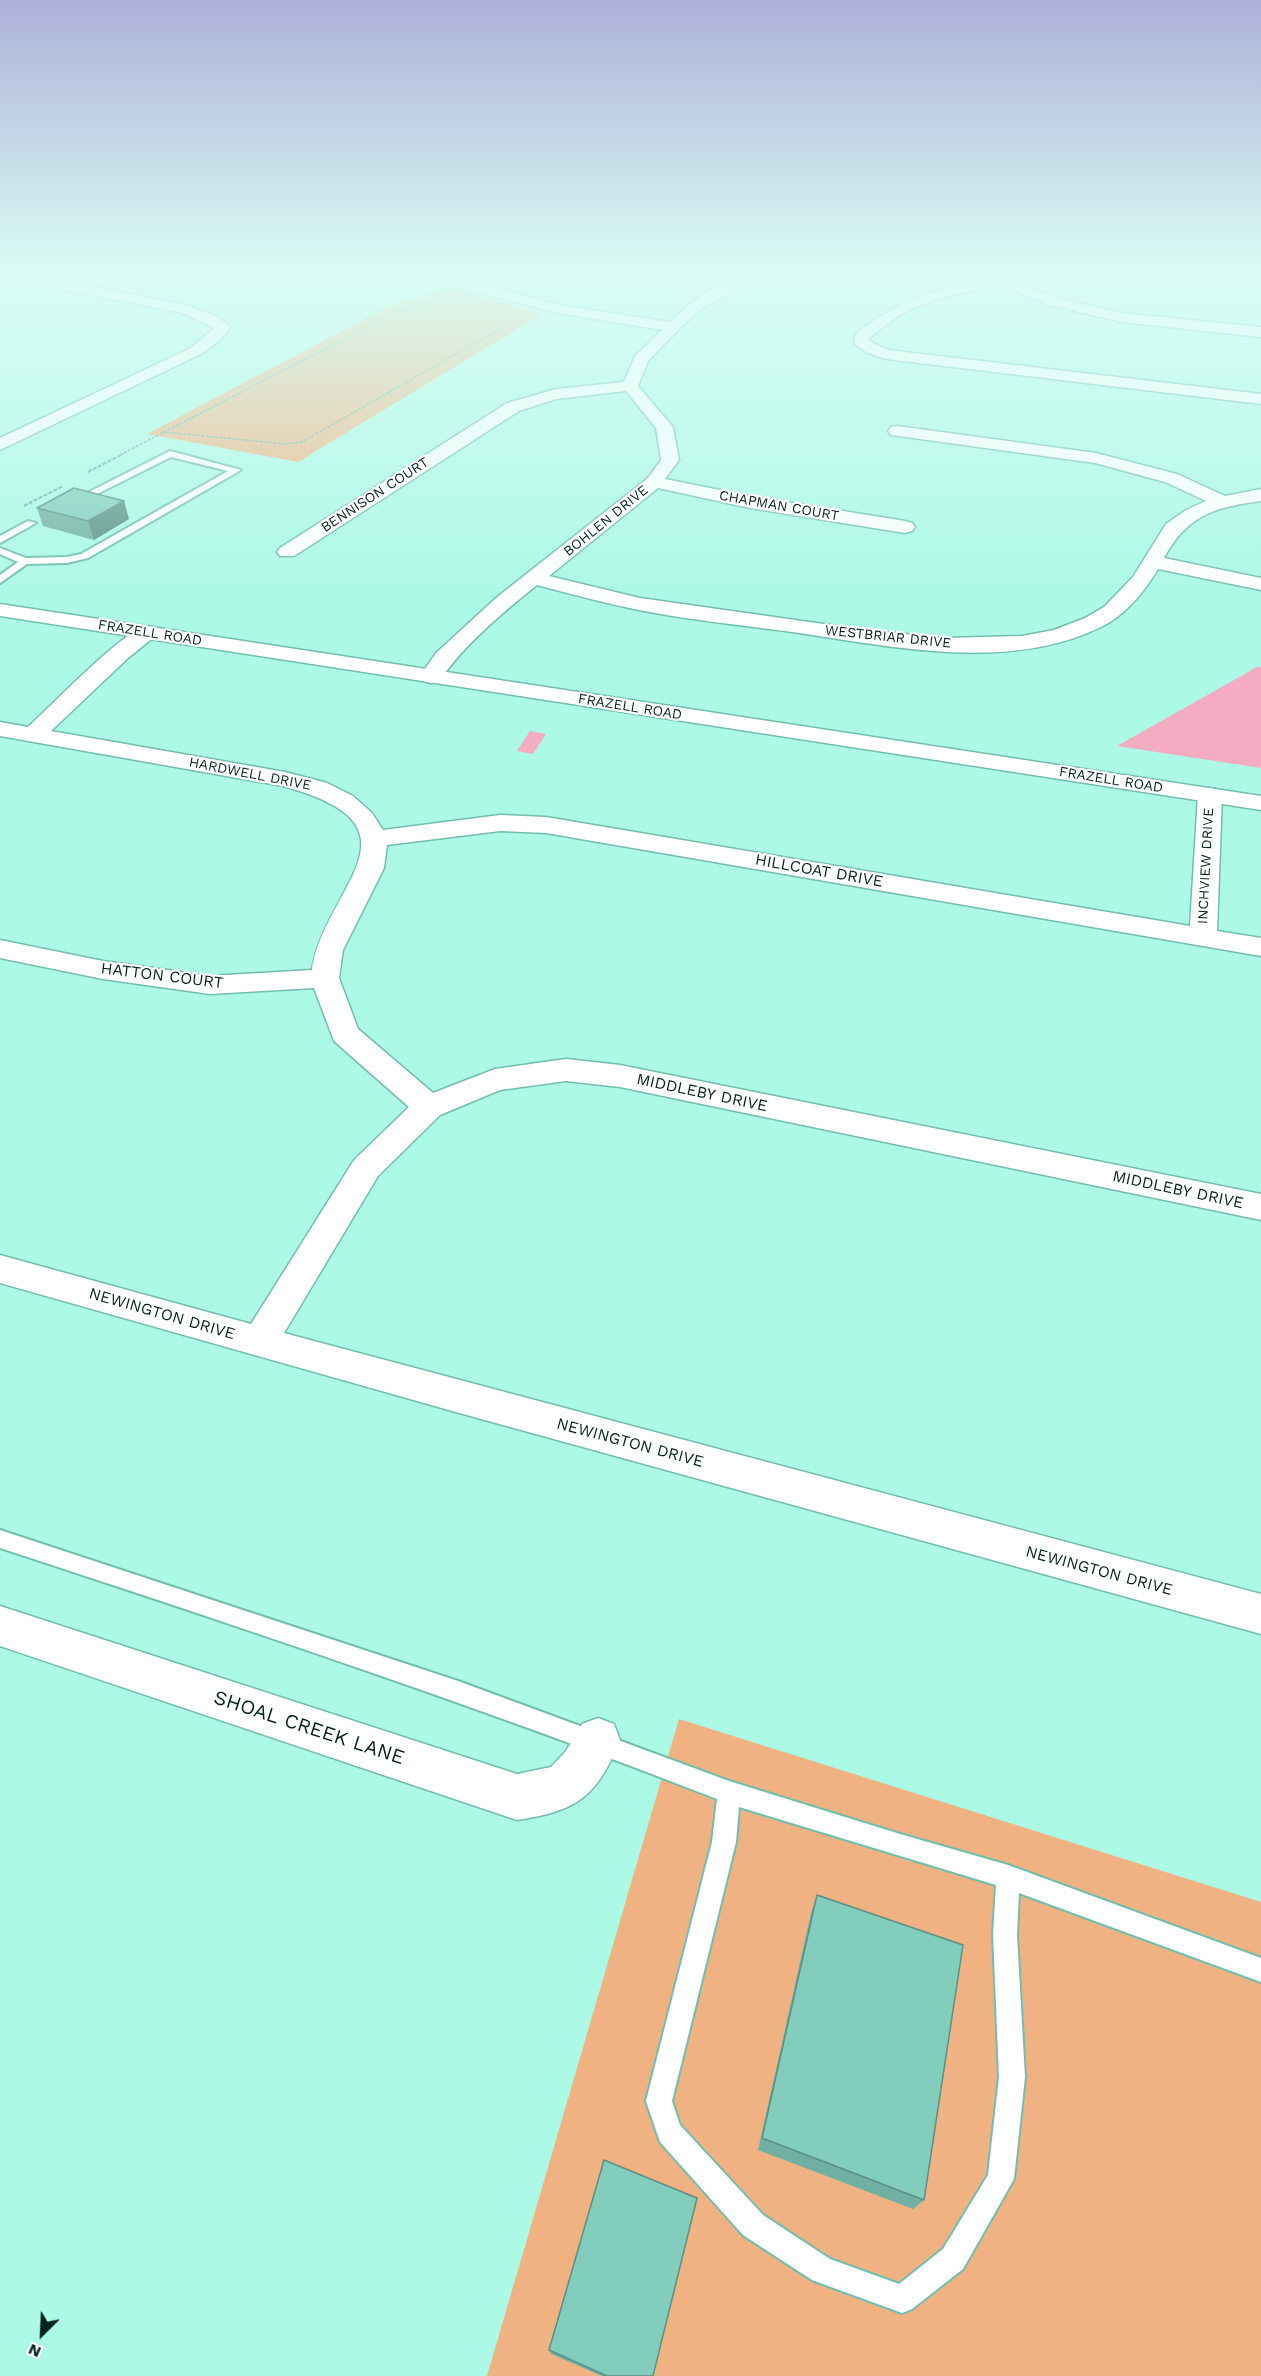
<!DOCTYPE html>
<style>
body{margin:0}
#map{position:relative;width:1261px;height:2376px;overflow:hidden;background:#acf9e6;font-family:"Work Sans",sans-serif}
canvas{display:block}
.north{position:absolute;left:12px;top:2304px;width:60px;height:60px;-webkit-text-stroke:4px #fff;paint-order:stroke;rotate:204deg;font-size:16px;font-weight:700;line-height:24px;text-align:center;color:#03241e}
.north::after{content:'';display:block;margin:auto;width:21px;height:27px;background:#03241e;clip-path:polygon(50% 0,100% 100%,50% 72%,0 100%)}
</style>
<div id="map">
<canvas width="1261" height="2376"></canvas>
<div class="north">N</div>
</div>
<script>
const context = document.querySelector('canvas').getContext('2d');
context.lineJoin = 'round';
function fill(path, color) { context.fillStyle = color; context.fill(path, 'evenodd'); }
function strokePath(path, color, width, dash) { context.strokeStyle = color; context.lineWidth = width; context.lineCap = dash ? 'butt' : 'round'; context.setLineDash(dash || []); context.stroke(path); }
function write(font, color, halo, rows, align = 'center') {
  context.font = font + ' "Work Sans",sans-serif'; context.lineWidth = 4.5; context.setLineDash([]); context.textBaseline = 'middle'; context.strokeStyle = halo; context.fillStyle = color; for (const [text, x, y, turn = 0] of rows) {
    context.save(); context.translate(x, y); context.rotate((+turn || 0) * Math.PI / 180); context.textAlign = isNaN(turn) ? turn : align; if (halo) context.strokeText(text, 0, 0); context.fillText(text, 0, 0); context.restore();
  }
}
fill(new Path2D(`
 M 449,288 L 542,314 L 298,462 L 147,434 L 389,306 Z
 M 679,1719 L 1261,1902 L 1261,2376 L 487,2376 Z`), '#f0b283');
fill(new Path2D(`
 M 1257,667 L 1261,667 L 1261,768 L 1117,746 Z
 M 530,731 L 546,734 L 533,754 L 517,751 Z`), '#f4acc3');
const service = new Path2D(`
 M 170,451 L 241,470 L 88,558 L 67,563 L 27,564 L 0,583 L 0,575 L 18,562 L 0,554 L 0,548 L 26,558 L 67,557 L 81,554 L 228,471 L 171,457 L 77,504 L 69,502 Z
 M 28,521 L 36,523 L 0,543 L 0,536 Z
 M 0,1530 L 458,1681 L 729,1781 L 900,1834 L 1008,1865 L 1261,1958 L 1261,1982 L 1019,1893 L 1017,1935 L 1025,2077 L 1014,2179 L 963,2269 L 912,2309 L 902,2313 L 812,2280 L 743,2235 L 660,2142 L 646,2101 L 712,1842 L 717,1799 C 481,1707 241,1627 0,1548 ZM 739,1807 L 996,1885 L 993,1935 L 999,2077 L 988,2175 L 943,2249 L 899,2284 L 830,2259 L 763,2215 L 680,2125 L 672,2101 L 736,1842 Z`);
const minor = new Path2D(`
 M 9,276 L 36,276 L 186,305 L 218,317 L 230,327 L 222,338 L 201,354 L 0,450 L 0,438 L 191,348 L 214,328 L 182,313 L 16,280 Z
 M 425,276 L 447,276 L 559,305 L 670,322 C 694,300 721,276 755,276 L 753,279 L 701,309 L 678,330 L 648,361 L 638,386 L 673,427 L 679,460 L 665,479 L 750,496 L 905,521 L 912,523 L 915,527 L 912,531 L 905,533 L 750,508 L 658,488 L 549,576 L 640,598 L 866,630 L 944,638 L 1022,636 L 1054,630 L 1085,618 L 1104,607 L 1133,577 L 1166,524 L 1186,510 L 1206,501 L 1165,482 L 1095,463 L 891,435 L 888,431 L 891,427 L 897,426 L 1096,453 L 1177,474 L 1225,496 L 1261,489 L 1261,501 C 1215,507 1187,515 1164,558 L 1261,578 L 1261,590 L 1158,569 C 1144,592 1126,615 1101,627 C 1007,673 891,646 792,632 C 741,625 689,620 639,610 C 604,603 571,594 537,585 C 502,613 465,644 439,681 L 431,683 L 423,681 L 420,676 L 436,653 L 496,598 L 648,478 L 661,460 L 656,428 L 626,391 L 556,399 L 519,411 L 294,556 L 280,556 L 277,552 L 280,548 L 507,403 L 556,389 L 624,382 L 635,356 L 662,330 L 558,313 L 427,279 Z
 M 983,276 L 1001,276 L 1059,299 L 1122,313 L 1261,327 L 1261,337 L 1122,322 L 1049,305 L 999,285 L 948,296 L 913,308 L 897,317 L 869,338 L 869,341 L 888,350 L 1261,394 L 1261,404 L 886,359 L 866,352 L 854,343 L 856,334 C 894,302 937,288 986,279 Z
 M 1246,276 L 1261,276 L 1261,280 L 1248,279 Z
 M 146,626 L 154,627 L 157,632 L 154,637 L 128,658 L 51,731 L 285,772 L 327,783 L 353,796 L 372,813 L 383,830 L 500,815 L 546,817 L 1190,926 L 1198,795 L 1201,790 L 1210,788 L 1219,790 L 1222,795 L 1217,931 L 1261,938 L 1261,956 L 546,833 L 500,831 L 387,845 L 384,868 L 343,950 L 339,978 L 358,1029 L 433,1093 L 495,1069 L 566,1059 L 620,1065 L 1261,1194 L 1261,1220 L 620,1087 L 566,1081 L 500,1090 L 440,1115 L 378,1176 L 284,1333 L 1261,1594 L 1261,1634 L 463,1414 L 0,1283 L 0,1255 L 251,1324 L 354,1160 L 409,1107 L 334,1041 L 314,988 L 210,994 L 103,979 L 0,958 L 0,940 L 103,961 L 210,976 L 312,970 C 325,886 432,827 283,786 L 0,736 L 0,722 L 28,727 C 51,706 122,632 146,626 Z
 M 0,1606 L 517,1774 L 551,1767 L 566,1751 L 582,1724 L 598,1718 L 614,1724 L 620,1740 C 597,1797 577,1811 517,1820 L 0,1646 Z`);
const tertiary = new Path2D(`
 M 0,604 L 1261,796 L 1261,810 L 0,616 Z`);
strokePath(service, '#72bead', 4);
strokePath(minor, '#72bead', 3);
strokePath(tertiary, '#72bead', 3);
strokePath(new Path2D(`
 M 442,299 L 396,312 L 164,432 L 285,444 L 302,442 L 519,318
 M 120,455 L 164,432`), '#71aea0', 1.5, [3, 1.5]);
strokePath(new Path2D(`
 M 88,472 L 123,454
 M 24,506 L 63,486`), '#71aea0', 2, [4, 1.5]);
fill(service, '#fff');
fill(minor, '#fff');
fill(tertiary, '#fff');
fill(new Path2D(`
 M 37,508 L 129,519 L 94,540 L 43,526 Z
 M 817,1895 L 924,2200 L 913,2209 L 758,2150 L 811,1913 Z
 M 549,2350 L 653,2376 L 602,2376 L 551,2354 Z`), '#70b0a2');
fill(new Path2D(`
 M 124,501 L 129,519 L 94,540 L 88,521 Z`), '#5b9084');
const building = new Path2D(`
 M 74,488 L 124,501 L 88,521 L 37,508 Z
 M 817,1895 L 963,1945 L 924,2200 L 762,2138 Z
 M 604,2160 L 697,2198 L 653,2376 L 607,2376 L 549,2350 Z`);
fill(building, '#82cdbc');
strokePath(building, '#5b9084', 1.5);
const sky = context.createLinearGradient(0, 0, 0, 608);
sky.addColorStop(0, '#adb1d9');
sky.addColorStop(0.45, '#dafcf4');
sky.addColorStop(1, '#dafcf400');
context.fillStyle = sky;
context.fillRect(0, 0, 1261, 608);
write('14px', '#03241e', '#fff', [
 ["BENNISON COURT",375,495,-33],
 ["CHAPMAN COURT",779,506,10],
 ["BOHLEN DRIVE",606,521,-39],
 ["FRAZELL ROAD",150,633,9],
 ["WESTBRIAR DRIVE",888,637,6],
 ["FRAZELL ROAD",630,707,9],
 ["HARDWELL DRIVE",250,774,11],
 ["FRAZELL ROAD",1111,780,9],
 ["INCHVIEW DRIVE",1206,866,-87]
]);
write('16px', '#03241e', '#fff', [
 ["HILLCOAT DRIVE",819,871,10],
 ["HATTON COURT",162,976,7],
 ["MIDDLEBY DRIVE",702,1093,12],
 ["MIDDLEBY DRIVE",1178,1190,12],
 ["NEWINGTON DRIVE",162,1314,16],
 ["NEWINGTON DRIVE",630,1443,15],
 ["NEWINGTON DRIVE",1099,1571,15]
]);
write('20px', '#03241e', '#fff', [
 ["SHOAL CREEK LANE",309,1728,18]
]);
</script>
